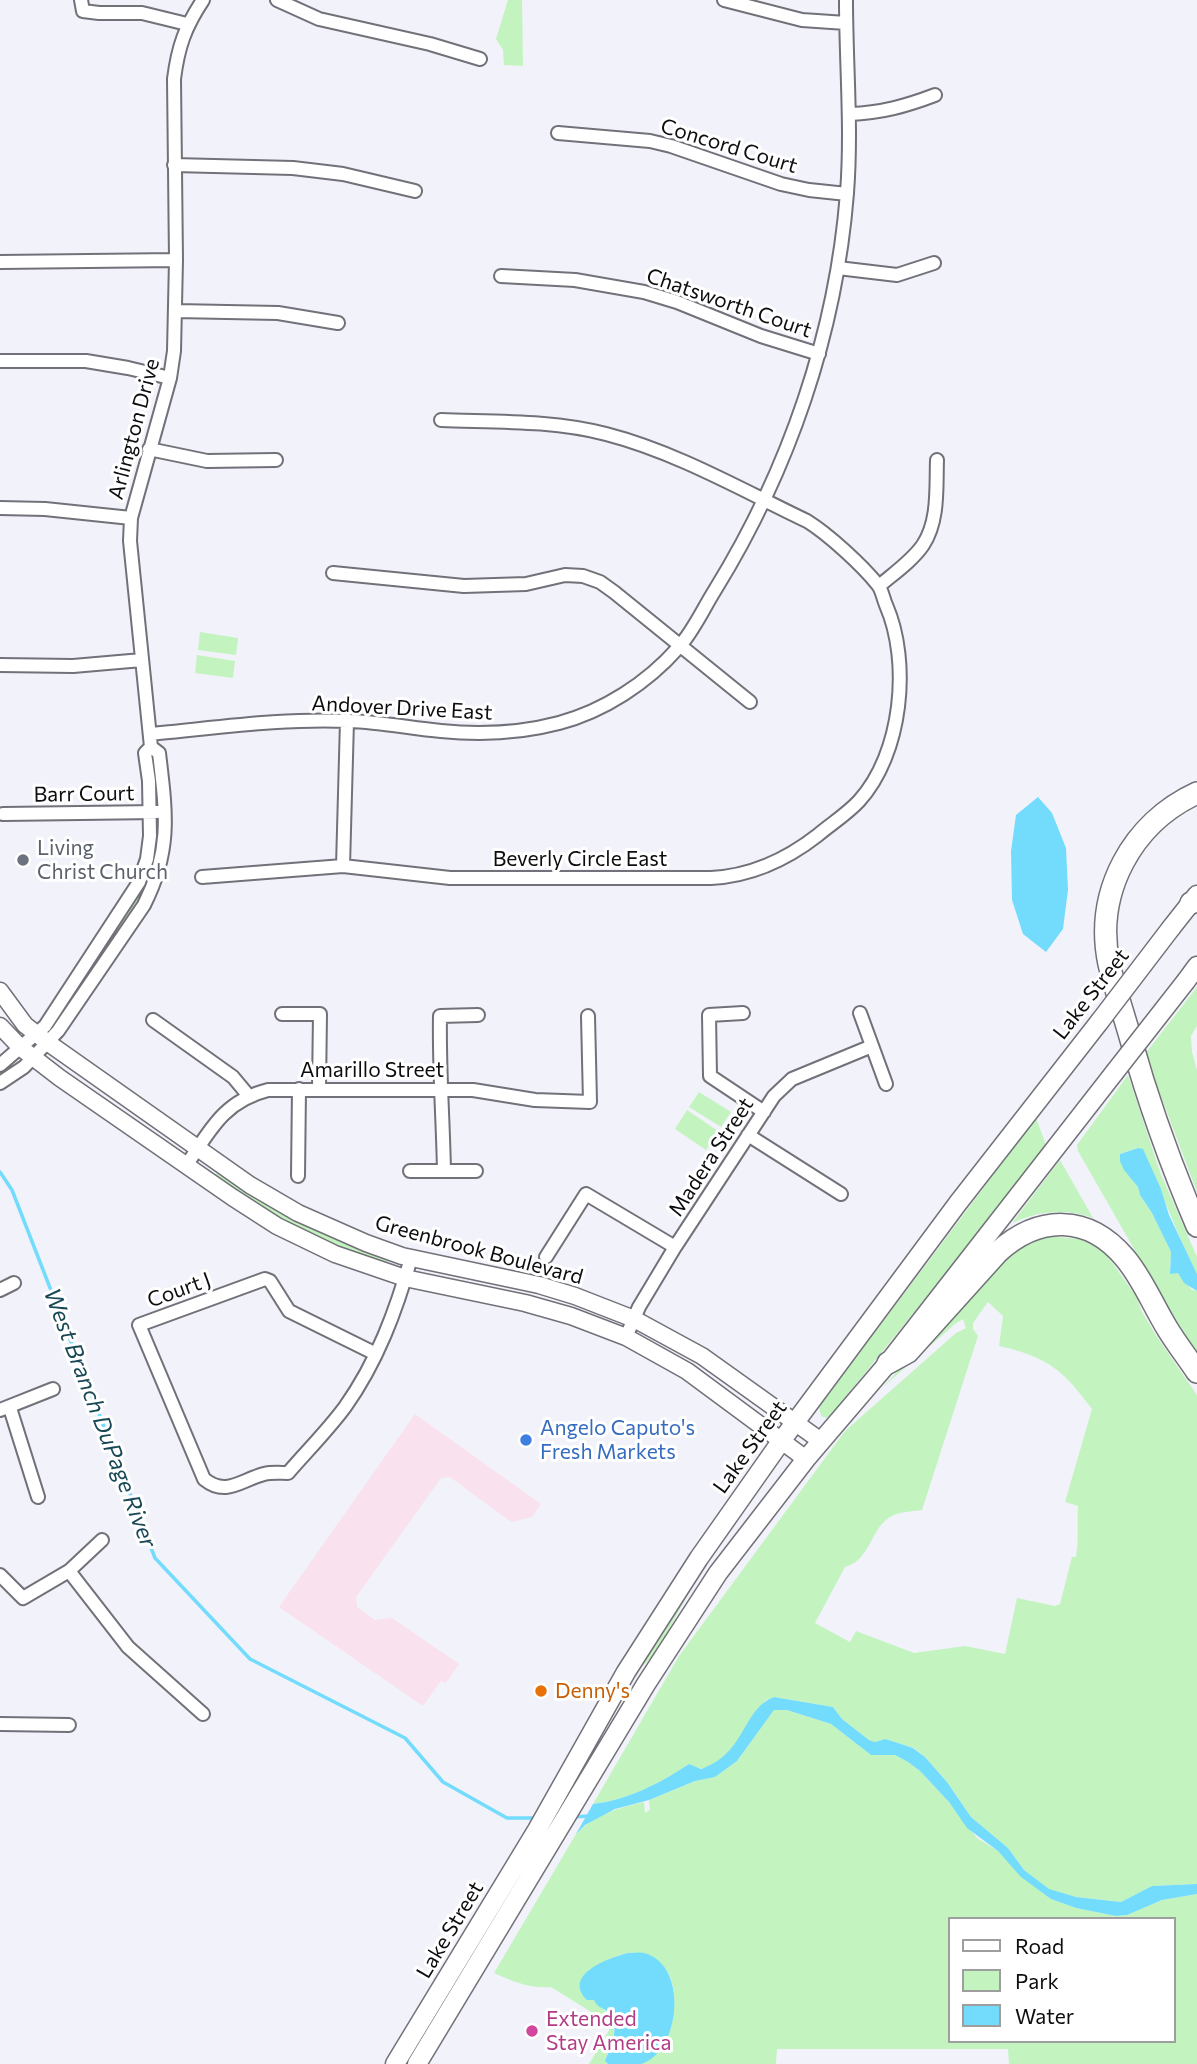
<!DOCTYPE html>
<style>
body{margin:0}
#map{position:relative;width:1197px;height:2064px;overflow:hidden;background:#f2f2fa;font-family:Commissioner,sans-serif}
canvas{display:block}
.legend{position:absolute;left:948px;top:1917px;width:228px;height:126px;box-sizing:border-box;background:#fff;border:2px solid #9e9e9f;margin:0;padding:9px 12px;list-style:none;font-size:21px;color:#0d0d10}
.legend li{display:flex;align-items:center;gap:14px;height:35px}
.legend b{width:35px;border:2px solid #9e9e9f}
</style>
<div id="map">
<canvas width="1197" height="2064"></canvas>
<ul class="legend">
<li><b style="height:9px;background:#fff"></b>Road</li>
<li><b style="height:19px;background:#c3f4bf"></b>Park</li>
<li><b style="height:19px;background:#73dcfd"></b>Water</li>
</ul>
</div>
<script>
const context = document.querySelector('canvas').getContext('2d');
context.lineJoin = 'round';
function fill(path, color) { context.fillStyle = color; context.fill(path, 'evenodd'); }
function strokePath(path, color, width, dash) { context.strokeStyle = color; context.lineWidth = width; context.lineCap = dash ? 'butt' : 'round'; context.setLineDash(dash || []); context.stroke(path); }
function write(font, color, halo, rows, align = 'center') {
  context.font = font + ' Commissioner,sans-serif'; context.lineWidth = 6; context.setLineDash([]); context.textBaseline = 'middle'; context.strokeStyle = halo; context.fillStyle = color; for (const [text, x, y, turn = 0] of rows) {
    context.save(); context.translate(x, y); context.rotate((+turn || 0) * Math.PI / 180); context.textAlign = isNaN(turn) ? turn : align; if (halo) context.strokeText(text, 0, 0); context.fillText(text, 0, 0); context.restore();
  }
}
fill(new Path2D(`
 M 415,1414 L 541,1504 L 532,1517 L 511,1522 L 450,1477 L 441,1478 L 356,1597 L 357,1607 L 375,1620 L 392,1618 L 459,1664 L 446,1683 L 441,1681 L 423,1706 L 279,1607 Z`), '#f9e1ee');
fill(new Path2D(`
 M 508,0 L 522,0 L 523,66 L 504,65 L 503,50 L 496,39 Z
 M 200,632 L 238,638 L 236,655 L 198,650 Z
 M 197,655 L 235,661 L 233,678 L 195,673 Z
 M 159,829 C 167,875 110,944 85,981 L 102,948 L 130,906 L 156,831 Z
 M 1197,987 L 1197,1026 L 1191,1036 L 1192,1052 L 1197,1070 L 1197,1192 L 1145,1054 Z
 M 1128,1075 L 1160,1172 L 1197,1257 L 1197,1274 C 1176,1233 1162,1191 1143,1150 L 1137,1148 L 1120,1154 L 1138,1187 L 1140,1195 L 1152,1213 L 1171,1252 L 1170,1273 L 1178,1273 L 1192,1290 L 1197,1291 L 1197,1353 L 1157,1289 L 1078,1151 L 1077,1145 Z
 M 699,1092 L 731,1112 L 721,1127 L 689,1107 Z
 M 687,1110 L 718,1131 L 706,1150 L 675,1129 Z
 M 1036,1118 L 1046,1145 L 954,1263 L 830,1416 L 826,1418 L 821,1416 L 819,1407 Z
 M 1060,1160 L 1093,1218 C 1065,1208 1039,1211 1012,1223 Z
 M 219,1171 L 285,1214 L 318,1231 L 389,1258 L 387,1265 L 315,1237 L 293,1225 L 214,1176 Z
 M 1048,1236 L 1079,1239 L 1092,1244 L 1107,1255 L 1137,1298 L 1141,1310 L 1157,1337 L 1197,1395 L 1197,1884 L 1152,1886 L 1121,1902 L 1076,1897 L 1049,1890 L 1024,1870 L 1008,1848 L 971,1817 L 947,1782 L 925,1757 L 914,1748 L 898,1743 L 885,1739 L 875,1742 L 869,1740 L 842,1719 L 833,1707 L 774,1697 L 766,1700 C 753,1718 725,1771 700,1768 C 696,1768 693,1766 689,1764 C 660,1783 628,1800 593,1804 L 679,1656 L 845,1431 L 956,1333 L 966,1328 L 963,1319 L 955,1324 L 882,1388 L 997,1264 L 1013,1250 ZM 988,1302 L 1003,1316 L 999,1346 C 1048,1357 1063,1370 1092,1409 L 1065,1502 L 1078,1506 C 1077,1523 1079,1539 1076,1557 L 1072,1557 L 1060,1604 L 1055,1606 L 1017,1598 L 1005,1654 L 965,1646 L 914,1653 L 856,1631 L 850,1642 L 815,1623 L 845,1567 C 872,1560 870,1525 894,1515 C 902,1512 913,1511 922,1510 L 978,1336 L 973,1329 L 973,1323 Z
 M 704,1565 L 657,1651 L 644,1665 L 641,1663 Z
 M 774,1710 L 787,1710 L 831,1724 L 871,1755 L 895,1755 L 908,1762 L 920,1771 L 949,1802 L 977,1838 L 998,1851 L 1051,1899 L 1076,1908 L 1116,1916 L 1127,1915 L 1162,1900 L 1197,1894 L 1197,2064 L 1009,2064 L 1008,2049 L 777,2049 L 776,2064 L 640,2064 C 687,2039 688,1949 630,1953 C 615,1954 603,1964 590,1969 L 594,2000 C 621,2025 617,2026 605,2061 L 608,2064 L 589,2064 L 612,2025 L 551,1987 C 530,1989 512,1981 494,1973 L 576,1834 C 594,1815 618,1808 644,1802 L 645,1813 L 650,1810 L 649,1800 L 695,1781 L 715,1777 L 737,1761 ZM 950,1919 L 1174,1919 L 1174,2041 L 950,2041 Z`), '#c3f4bf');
fill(new Path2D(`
 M 1038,797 L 1052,813 L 1066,848 L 1068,890 L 1063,929 L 1046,952 L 1023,934 L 1012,900 L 1011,851 L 1016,815 Z
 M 1138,1148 L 1143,1149 L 1161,1189 L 1169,1215 L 1197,1274 L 1197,1291 L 1184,1283 L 1178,1273 L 1170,1274 L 1171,1252 L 1152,1213 L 1140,1195 L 1138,1187 L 1124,1170 L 1120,1161 L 1120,1154 Z
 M 774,1697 L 833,1707 L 842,1719 L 869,1740 L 875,1742 L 885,1739 L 898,1743 L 913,1748 L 925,1757 L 947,1782 L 971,1817 L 1008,1848 L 1024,1870 L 1049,1889 L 1076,1897 L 1121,1902 L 1152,1886 L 1197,1884 L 1197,1894 L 1162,1900 L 1127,1915 L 1116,1916 L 1076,1908 L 1051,1899 L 1021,1877 L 998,1851 L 967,1828 L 949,1802 L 920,1771 L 908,1762 L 895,1755 L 871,1755 L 831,1724 L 787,1710 L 774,1710 L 737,1761 L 715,1777 L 695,1781 L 649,1800 L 615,1809 L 585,1825 L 576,1834 L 593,1804 C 628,1800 660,1783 689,1764 L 701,1769 C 746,1754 742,1709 774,1697 Z
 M 628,1953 C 633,1953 639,1952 644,1953 C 689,1964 681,2052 641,2064 C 631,2064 618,2064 608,2064 L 605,2061 C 611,2046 622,2023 607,2011 C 601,2007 597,2007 594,2000 L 587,2000 C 562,1975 608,1958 628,1953 Z`), '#73dcfd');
strokePath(new Path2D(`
 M 0,1172 L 12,1190 L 155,1558 L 250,1659 L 405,1738 L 443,1782 L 507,1818 L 536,1818
 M 572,1817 L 589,1816`), '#73dcfd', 3.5);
const minor = new Path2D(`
 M 81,0 L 83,11 L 99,13 L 142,13 L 187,24
 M 277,0 L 319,19 L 430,44 L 480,59
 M 724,0 L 802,20 L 846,23
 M 850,114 C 881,113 906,106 935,95
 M 558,133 L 650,141 L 671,146 L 781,184 L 809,190 L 847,194
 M 174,165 L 293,168 L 343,174 L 415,191
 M 0,262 L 176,260
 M 838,268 L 897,275 L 934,263
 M 501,276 L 575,280 L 644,292 L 677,302 L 761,336 L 819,354
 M 176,311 L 278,313 L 338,323
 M 0,361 L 86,361 L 128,368 L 170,378
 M 149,449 L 207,461 L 276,460
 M 0,508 L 45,509 L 131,518
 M 333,573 L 464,586 L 526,584 L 565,575 L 583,576 L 600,582 L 614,592 L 750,702
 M 879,586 C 893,574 912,561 923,545 C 939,521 936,488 937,460
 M 0,665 L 73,666 L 142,660
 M 150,734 C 216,728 283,718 349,721 C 380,722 410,728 441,731 C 480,735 521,733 559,723 C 604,711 647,683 678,648 C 693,632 703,609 715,590 C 789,470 836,333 847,193 C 852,128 846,64 846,0
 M 3,814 L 157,812
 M 343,866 L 347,721
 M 202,877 L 343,866 L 450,878 L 711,878 C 752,876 786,860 818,835 C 831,824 847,814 859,801 C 902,754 911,662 886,605 C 883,598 882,590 878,585 C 862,565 828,534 807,521 C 742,490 676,452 606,434 C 553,420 495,422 441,420
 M 743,1013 L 709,1015 L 710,1076 L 764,1112
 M 860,1013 L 886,1084
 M 282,1014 L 320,1014 L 319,1089
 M 153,1020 L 233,1077 L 248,1095
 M 0,1065 L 45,1026 L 139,882 L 147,859 L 150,836 L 149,781 L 145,753 L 151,747 L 130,541 L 131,518 L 170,378 L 174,351 L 176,260 L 174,79 C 178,47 185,27 203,0
 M 0,1083 L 24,1067 L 58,1031 L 144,905 C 172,850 166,812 159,753 L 151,747
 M 748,1135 L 841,1194
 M 186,1166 C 210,1130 224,1101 268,1090 L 473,1090 L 535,1100 L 590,1102 L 588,1016
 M 410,1171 L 476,1171
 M 444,1171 C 443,1119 439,1068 440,1016 L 478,1015
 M 298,1176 L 299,1089
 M 546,1257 L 586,1194 L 675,1247
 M 0,1290 L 14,1283
 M 626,1337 L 639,1307 L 675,1247 L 774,1096 L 792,1079 L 872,1046
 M 376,1354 L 289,1311 L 270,1281 L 265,1279 L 139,1325 L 204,1479 C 226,1497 241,1480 264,1474 C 272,1472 280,1473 288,1473 C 307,1451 328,1430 345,1407 C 377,1362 396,1311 411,1258
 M 10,1408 L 38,1497
 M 0,1410 L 53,1389
 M 69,1571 L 128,1647 L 203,1714
 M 0,1575 L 23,1598 L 69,1571 L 102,1540
 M 0,1724 L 69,1725`);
const secondary = new Path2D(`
 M 0,991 L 25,1025 L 47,1042 L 250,1185 L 298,1213 L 366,1243 L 402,1256 L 539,1285 L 575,1296 L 634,1319 L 702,1356 L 821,1441
 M 0,1026 L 21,1048 L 60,1078 L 232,1197 L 277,1226 L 335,1254 L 405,1278 L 525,1303 L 571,1316 L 626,1337 L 687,1371 L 806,1459`);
const primary = new Path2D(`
 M 1171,928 L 1197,895
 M 1186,981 L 1197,966
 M 395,2064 L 537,1830 L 626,1672 L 699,1558 L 782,1440 L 958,1203 L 1100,1021
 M 417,2064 L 646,1684 L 718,1573 L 806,1459 L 888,1363 L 1114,1073`);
const motorway = new Path2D(`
 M 1197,793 C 1132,823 1094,892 1109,964 C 1115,989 1124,1015 1131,1040 C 1149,1104 1171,1165 1197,1226
 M 1191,903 L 1197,901
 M 888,1363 L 908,1352 L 998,1252 C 1039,1215 1088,1214 1125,1258 C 1142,1278 1153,1305 1167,1328 C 1176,1343 1187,1357 1197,1372`);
strokePath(minor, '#727179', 16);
strokePath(secondary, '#727179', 19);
strokePath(primary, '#727179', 21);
strokePath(motorway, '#727179', 24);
strokePath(minor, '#fff', 12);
strokePath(secondary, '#fff', 16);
strokePath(primary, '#fff', 18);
strokePath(motorway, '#fff', 21);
const primaryBridge = new Path2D(`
 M 1100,1021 L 1171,928
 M 1114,1073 L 1186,981`);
strokePath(primaryBridge, '#727179', 21, []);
strokePath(primaryBridge, '#fff', 18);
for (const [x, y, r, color] of [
 [23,860,7,"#6b7280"],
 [526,1440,7,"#3f7fe0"],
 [541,1691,7,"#e8710a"],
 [532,2031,7,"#d1479c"]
]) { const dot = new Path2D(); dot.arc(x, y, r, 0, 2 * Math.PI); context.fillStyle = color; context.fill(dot); strokePath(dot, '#fff', 2.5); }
write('21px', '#0d0d10', '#fff', [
 ["Concord Court",729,146,17],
 ["Chatsworth Court",729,303,19],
 ["Arlington Drive",134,429,-75],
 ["Andover Drive East",402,708,3],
 ["Barr Court",84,794,-1],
 ["Beverly Circle East",580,859],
 ["Lake Street",1091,994,-52],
 ["Amarillo Street",372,1070],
 ["Madera Street",711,1157,-57],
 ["Greenbrook Boulevard",479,1250,15],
 ["Court J",179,1290,-20],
 ["Lake Street",750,1447,-54],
 ["Lake Street",450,1930,-59]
]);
write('21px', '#5b616d', '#fff', [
 ["Living",37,848],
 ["Christ Church",37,872]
], 'left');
write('21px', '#366cbe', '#fff', [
 ["Angelo Caputo's",540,1428],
 ["Fresh Markets",540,1452]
], 'left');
write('21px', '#c56008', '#fff', [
 ["Denny's",555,1691]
], 'left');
write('21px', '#b23c85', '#fff', [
 ["Extended",546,2019],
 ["Stay America",546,2043]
], 'left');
write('italic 23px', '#194856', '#fff', [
 ["West Branch DuPage River",100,1418,69]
]);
</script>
